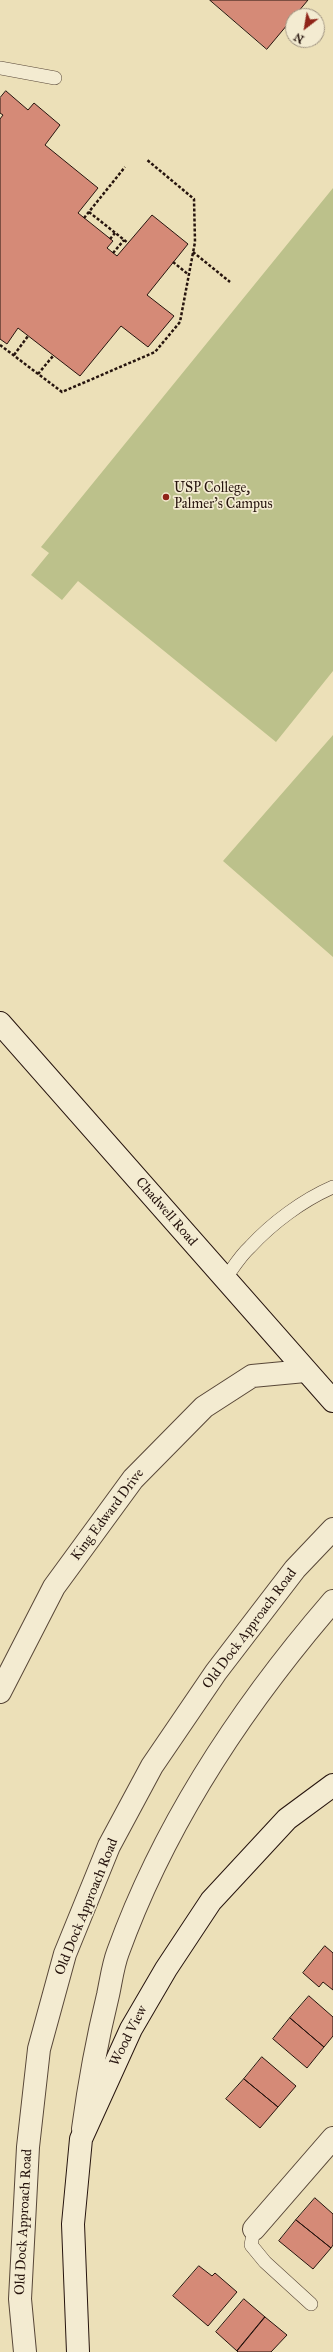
<!DOCTYPE html>
<style>
body{margin:0}
#map{position:relative;width:333px;height:2352px;overflow:hidden;background:#ece0b8;font-family:"IM FELL Great Primer",serif}
canvas{display:block}
.north{position:absolute;left:285px;top:8px;width:40px;height:40px;box-sizing:border-box;background:#f3ebd1;border:1px solid #a19583;border-radius:50%;rotate:211deg;font-size:11px;font-weight:700;line-height:16px;text-align:center;color:#26140e}
.north::after{content:'';display:block;margin:auto;width:14px;height:18px;background:#8f2418;clip-path:polygon(50% 0,100% 100%,50% 72%,0 100%)}
</style>
<div id="map">
<canvas width="333" height="2352"></canvas>
<div class="north">N</div>
</div>
<script>
const context = document.querySelector('canvas').getContext('2d');
context.lineJoin = 'round';
function fill(path, color) { context.fillStyle = color; context.fill(path, 'evenodd'); }
function strokePath(path, color, width, dash) { context.strokeStyle = color; context.lineWidth = width; context.lineCap = dash ? 'butt' : 'round'; context.setLineDash(dash || []); context.stroke(path); }
function write(font, color, halo, rows, align = 'center') {
  context.font = font + ' "IM FELL Great Primer",serif'; context.lineWidth = 3.5; context.setLineDash([]); context.textBaseline = 'middle'; context.strokeStyle = halo; context.fillStyle = color; for (const [text, x, y, turn = 0] of rows) {
    context.save(); context.translate(x, y); context.rotate((+turn || 0) * Math.PI / 180); context.textAlign = isNaN(turn) ? turn : align; if (halo) context.strokeText(text, 0, 0); context.fillText(text, 0, 0); context.restore();
  }
}
fill(new Path2D(`
 M 333,188 L 333,671 L 276,742 L 78,581 L 62,600 L 31,575 L 49,553 L 41,547 Z
 M 333,735 L 333,957 L 223,861 Z`), '#bcc18b');
const building = new Path2D(`
 M 210,0 L 308,0 L 267,49 Z
 M 6,91 L 28,110 L 34,103 L 60,125 L 45,145 L 98,188 L 78,213 L 113,241 L 107,248 L 117,256 L 152,215 L 188,244 L 147,295 L 174,316 L 148,347 L 121,326 L 80,376 L 18,328 L 7,344 L 0,339 L 0,119 L 3,115 L 0,113 L 0,98 Z
 M 325,1946 L 333,1953 L 333,1990 L 323,1982 L 319,1987 L 303,1973 Z
 M 309,1996 L 333,2017 L 333,2036 L 324,2047 L 290,2018 Z
 M 290,2018 L 324,2047 L 307,2068 L 273,2039 Z
 M 262,2057 L 296,2086 L 278,2107 L 244,2079 Z
 M 244,2079 L 278,2107 L 260,2128 L 226,2099 Z
 M 315,2198 L 333,2214 L 333,2245 L 331,2248 L 296,2220 Z
 M 296,2220 L 331,2248 L 313,2269 L 279,2241 Z
 M 199,2266 L 212,2276 L 215,2273 L 237,2292 L 208,2326 L 173,2296 Z
 M 244,2299 L 265,2317 L 237,2351 L 216,2332 Z
 M 265,2317 L 287,2335 L 271,2352 L 238,2352 L 237,2351 Z`);
fill(building, '#d58a77');
strokePath(building, '#26140e', 1);
const service = new Path2D(`
 M 0,68 L 55,78
 M 225,1279 C 233,1268 240,1256 250,1247 C 272,1223 303,1200 333,1187
 M 254,2229 L 251,2245 L 265,2262 L 311,2304`);
const minor = new Path2D(`
 M 0,1692 L 54,1587 L 133,1479 L 204,1407 L 252,1376 L 305,1371
 M 254,2229 L 333,2138`);
const tertiary = new Path2D(`
 M 83,2129 C 89,2084 97,2040 108,1995 C 111,1981 113,1965 118,1952 C 165,1822 244,1704 333,1601
 M 25,2352 L 20,2299 L 28,2147 L 39,2049 L 65,1954 L 109,1846 L 152,1766 L 216,1672 L 295,1569 L 333,1529`);
const secondary = new Path2D(`
 M 0,1023 L 333,1401
 M 78,2352 L 73,2224 L 81,2139 L 131,2029 L 166,1969 L 211,1901 L 287,1819 L 333,1785`);
strokePath(service, '#584738', 14);
strokePath(minor, '#584738', 24);
strokePath(tertiary, '#584738', 24);
strokePath(secondary, '#26140e', 24);
strokePath(new Path2D(`
 M 89,212 L 128,243
 M 84,218 L 125,167
 M 110,239 L 115,233
 M 193,252 L 230,282
 M 113,253 L 124,240
 M 173,262 L 189,275
 M 0,345 L 62,392 L 155,352 L 180,322 L 195,242 L 194,199 L 146,159
 M 14,355 L 28,336
 M 38,374 L 53,356`), '#26140e', 2.5, [3, 2]);
strokePath(service, '#f3ebd1', 13);
strokePath(minor, '#f3ebd1', 22);
strokePath(tertiary, '#f3ebd1', 22);
strokePath(secondary, '#f3ebd1', 22);
for (const [x, y, r, color] of [
 [166,497,4,"#8f2418"]
]) { const dot = new Path2D(); dot.arc(x, y, r, 0, 2 * Math.PI); context.fillStyle = color; context.fill(dot); strokePath(dot, '#f3ebd1', 1.5); }
write('14px', '#26140e', '#f3ebd1', [
 ["USP College,",174,489],
 ["Palmer's Campus",174,505]
], 'left');
write('14px', '#26140e', '#f3ebd1', [
 ["Chadwell Road",166,1212,49],
 ["King Edward Drive",108,1515,-53],
 ["Old Dock Approach Road",250,1629,-53],
 ["Old Dock Approach Road",87,1907,-68],
 ["Wood View",129,2036,-63],
 ["Old Dock Approach Road",24,2222,-87]
]);
</script>
